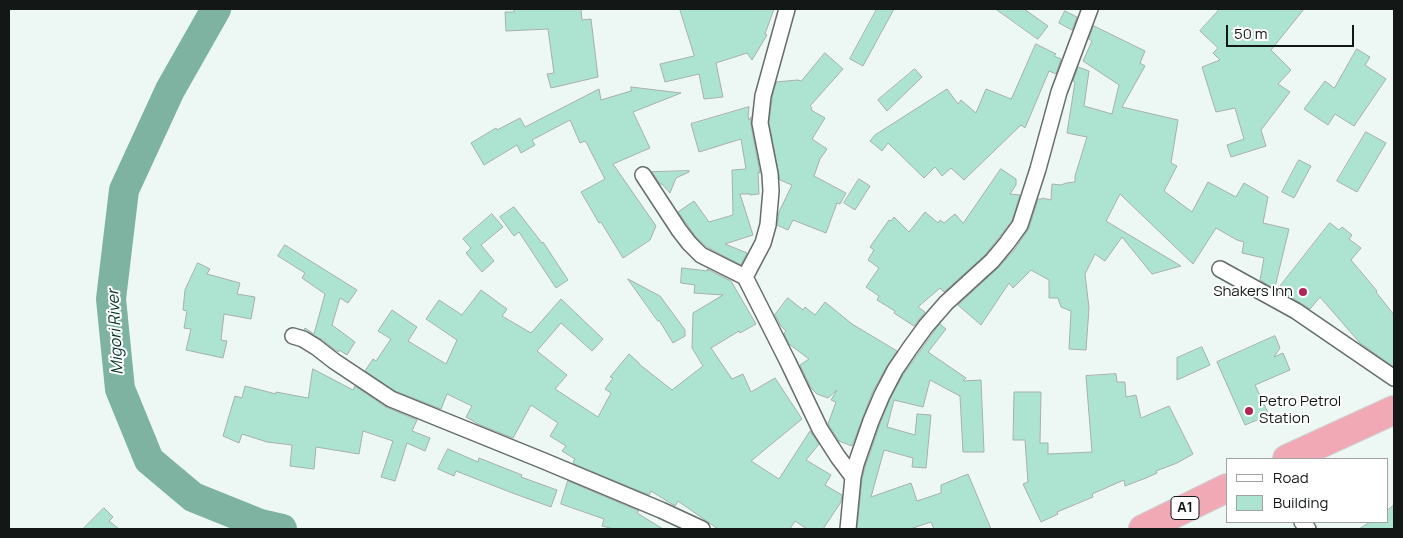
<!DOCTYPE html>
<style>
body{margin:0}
#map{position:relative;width:1403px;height:538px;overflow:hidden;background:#edf7f3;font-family:Manrope,sans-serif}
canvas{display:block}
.frame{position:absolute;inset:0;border:10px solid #131716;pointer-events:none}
.legend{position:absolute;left:1226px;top:458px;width:162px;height:65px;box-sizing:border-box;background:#fff;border:1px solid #a1a2a2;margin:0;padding:6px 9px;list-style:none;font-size:15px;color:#131716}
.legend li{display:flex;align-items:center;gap:10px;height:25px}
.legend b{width:25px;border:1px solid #a1a2a2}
.scale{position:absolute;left:1226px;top:25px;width:128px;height:22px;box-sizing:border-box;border:2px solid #131716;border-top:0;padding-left:6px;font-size:15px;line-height:18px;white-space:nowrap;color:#131716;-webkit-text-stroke:4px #fff;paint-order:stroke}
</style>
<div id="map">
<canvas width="1403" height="538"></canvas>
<div class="frame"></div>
<ul class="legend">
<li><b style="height:6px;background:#fff"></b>Road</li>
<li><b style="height:14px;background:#ade4d1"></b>Building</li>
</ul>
<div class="scale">50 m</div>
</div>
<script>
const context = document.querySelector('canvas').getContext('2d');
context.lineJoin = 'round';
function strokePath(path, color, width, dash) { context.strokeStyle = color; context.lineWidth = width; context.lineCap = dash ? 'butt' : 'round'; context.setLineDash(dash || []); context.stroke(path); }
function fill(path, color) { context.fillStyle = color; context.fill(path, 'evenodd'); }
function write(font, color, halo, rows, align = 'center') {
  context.font = font + ' Manrope,sans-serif'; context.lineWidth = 4; context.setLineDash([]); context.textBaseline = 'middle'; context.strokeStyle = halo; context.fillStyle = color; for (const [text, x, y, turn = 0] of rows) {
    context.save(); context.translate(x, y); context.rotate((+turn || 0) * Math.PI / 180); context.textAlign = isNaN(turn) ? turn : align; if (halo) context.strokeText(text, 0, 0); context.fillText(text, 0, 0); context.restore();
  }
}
strokePath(new Path2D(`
 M 216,9 L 170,90 L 124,190 L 111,299 L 120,389 L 149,460 L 193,497 L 260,524 L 282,529`), '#7eb3a1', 30);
const building = new Path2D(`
 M 514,9 L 581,9 L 582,20 L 591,19 L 598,77 L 551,88 L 547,74 L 554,73 L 548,29 L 506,31 L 505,12 L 514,12 Z
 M 680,9 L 774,9 L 765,34 L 767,35 L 752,60 L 747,53 L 716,63 L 723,97 L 704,99 L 699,74 L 665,82 L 660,64 L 694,56 Z
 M 877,9 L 894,9 L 863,66 L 850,59 Z
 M 996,9 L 1024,9 L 1048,26 L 1038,39 Z
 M 1220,9 L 1304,9 L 1271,50 L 1291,70 L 1278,84 L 1290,92 L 1261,130 L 1266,146 L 1231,157 L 1227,145 L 1244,139 L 1235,108 L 1216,112 L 1202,67 L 1220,60 L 1213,53 L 1218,48 L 1200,31 Z
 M 1065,11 L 1077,17 L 1072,30 L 1059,23 Z
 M 1094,26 L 1145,51 L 1140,63 L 1145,66 L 1122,107 L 1178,120 L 1171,163 L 1177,166 L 1164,191 L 1192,212 L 1208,182 L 1236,197 L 1244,183 L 1268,197 L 1263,223 L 1289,229 L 1275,287 L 1271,287 L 1260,280 L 1264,258 L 1242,253 L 1244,242 L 1237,240 L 1216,228 L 1193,264 L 1120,194 L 1106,221 L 1181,266 L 1152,274 L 1122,237 L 1105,261 L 1095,254 L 1085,274 L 1089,308 L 1086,350 L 1069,349 L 1071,311 L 1061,307 L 1058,298 L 1049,298 L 1049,280 L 1031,270 L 1013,288 L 1009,283 L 981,325 L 958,305 L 998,268 L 1015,249 L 1029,228 L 1038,199 L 1042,199 L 1042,198 L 1051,200 L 1052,184 L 1061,185 L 1066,183 L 1075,182 L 1075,176 L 1087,137 L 1067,133 L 1075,82 L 1073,81 L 1078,67 L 1089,71 L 1084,106 L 1112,114 L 1119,85 L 1083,61 L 1092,41 L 1089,39 Z
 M 1036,44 L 1056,54 L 1054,56 L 1061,59 L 1056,74 L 1049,71 L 1025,128 L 1021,125 L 964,180 L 951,168 L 942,176 L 935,167 L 924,178 L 888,143 L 882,151 L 870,141 L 875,135 L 947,89 L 958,104 L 961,100 L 976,113 L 986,89 L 1011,99 Z
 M 1357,49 L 1370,57 L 1365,65 L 1386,79 L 1354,126 L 1335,114 L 1328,125 L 1304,109 L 1325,81 L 1334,88 Z
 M 825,53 L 843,69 L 810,106 L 812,108 L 811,110 L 825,118 L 812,139 L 827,149 L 820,159 L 814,176 L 846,193 L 840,204 L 837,203 L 826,233 L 793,220 L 788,230 L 777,225 L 779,212 L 792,185 L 780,180 L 769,123 L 772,98 L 776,82 L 798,80 L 801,81 Z
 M 915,69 L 922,77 L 887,111 L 878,100 Z
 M 631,87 L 681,93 L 633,112 L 650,148 L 613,164 L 656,226 L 650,240 L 623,258 L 601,222 L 599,223 L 581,192 L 605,179 L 586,142 L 585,141 L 580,143 L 570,120 L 532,140 L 535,145 L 521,153 L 517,145 L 484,165 L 471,143 L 496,128 L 497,130 L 520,118 L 525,127 L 599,89 L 601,100 L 631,91 Z
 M 749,107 L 748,116 L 749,120 L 751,117 L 751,125 L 760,173 L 758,172 L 759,194 L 750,195 L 750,194 L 740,194 L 753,235 L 725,244 L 747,253 L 741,265 L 707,247 L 696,237 L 678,212 L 694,201 L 709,222 L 733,215 L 732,170 L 746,169 L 741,139 L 699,152 L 691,124 Z
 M 1366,132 L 1386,143 L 1357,192 L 1337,181 Z
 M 1299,160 L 1311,166 L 1294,198 L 1282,192 Z
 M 1001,169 L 1016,179 L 1016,185 L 1010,194 L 1020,195 L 1012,221 L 985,255 L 944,292 L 940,288 L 918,307 L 925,312 L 914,326 L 894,313 L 895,311 L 877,300 L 879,296 L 866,287 L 879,268 L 868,260 L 874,250 L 870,247 L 889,220 L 891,221 L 894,217 L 909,232 L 925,212 L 938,223 L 940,220 L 944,223 L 955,214 L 963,223 Z
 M 689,171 L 689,172 L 676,178 L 670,193 L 662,184 L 660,184 L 652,172 Z
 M 859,179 L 870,186 L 855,210 L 844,203 Z
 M 514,207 L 542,243 L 543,242 L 568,280 L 556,288 L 519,232 L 514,236 L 500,217 Z
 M 492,214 L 503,227 L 481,245 L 494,261 L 482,272 L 466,253 L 471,248 L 463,239 Z
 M 1330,223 L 1339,230 L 1342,227 L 1352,235 L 1349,239 L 1361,248 L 1351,260 L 1377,291 L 1376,292 L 1394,315 L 1394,367 L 1360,343 L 1320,297 L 1310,309 L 1278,289 Z
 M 285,245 L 357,290 L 348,303 L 340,298 L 332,325 L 355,342 L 347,355 L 339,350 L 338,352 L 321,339 L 304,330 L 305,328 L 314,334 L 325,294 L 302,278 L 305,273 L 278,256 Z
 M 198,263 L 210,269 L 207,274 L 240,283 L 237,294 L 255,297 L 251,319 L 224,314 L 221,340 L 227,341 L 223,358 L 186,350 L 191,329 L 184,328 L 187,311 L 183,310 L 185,290 Z
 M 682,268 L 708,271 L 707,269 L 731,281 L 756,324 L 740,333 L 739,331 L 711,348 L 732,379 L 743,374 L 751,392 L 775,378 L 802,419 L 751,461 L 779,479 L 810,431 L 819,444 L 806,460 L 831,475 L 825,485 L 842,495 L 841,502 L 823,529 L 807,529 L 795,521 L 790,529 L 718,529 L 678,501 L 675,506 L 651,491 L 649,495 L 574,464 L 573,462 L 575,459 L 562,451 L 566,446 L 550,436 L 558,423 L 531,405 L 513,438 L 480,425 L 466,417 L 472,406 L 447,394 L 441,409 L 395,391 L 365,371 L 373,359 L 376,361 L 391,339 L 378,331 L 392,310 L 417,327 L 408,341 L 446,364 L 457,340 L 426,319 L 439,300 L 462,315 L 481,290 L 507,309 L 502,316 L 531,333 L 561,299 L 603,339 L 592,351 L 561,323 L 537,351 L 567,375 L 555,389 L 598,417 L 611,393 L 605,389 L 613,378 L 610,377 L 629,354 L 639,363 L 639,364 L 672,390 L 703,366 L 692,348 L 693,313 L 723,295 L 694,293 L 695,285 L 681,283 Z
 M 628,279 L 660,296 L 685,330 L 685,336 L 673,343 L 659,320 L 658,321 Z
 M 788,298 L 803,310 L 805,307 L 815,315 L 825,302 L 852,324 L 897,351 L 887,366 L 873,391 L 852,446 L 839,441 L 828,424 L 836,402 L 831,400 L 837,390 L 828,398 L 817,394 L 811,388 L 800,365 L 809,359 L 789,344 L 784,333 L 786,331 L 781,326 L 775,315 Z
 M 940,324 L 946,329 L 928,352 L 966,378 L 963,381 L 981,380 L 984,452 L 963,452 L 960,396 L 930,380 L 923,407 L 894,400 L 887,427 L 915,435 L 917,414 L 931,415 L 926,468 L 912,467 L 913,458 L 884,450 L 871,497 L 911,483 L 917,501 L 941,493 L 941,485 L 968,474 L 991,529 L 934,529 L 931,522 L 910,529 L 857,529 L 862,479 L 865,467 L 880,424 L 890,399 L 903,375 Z
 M 1275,336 L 1280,348 L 1274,357 L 1283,353 L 1290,370 L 1255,385 L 1269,415 L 1245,425 L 1217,362 Z
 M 1202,347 L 1210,365 L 1177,380 L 1177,358 Z
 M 313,369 L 353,390 L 355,386 L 386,407 L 417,420 L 412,431 L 430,438 L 425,451 L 407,443 L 395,481 L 381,477 L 393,441 L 363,431 L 359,454 L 316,447 L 314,469 L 290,466 L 292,445 L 267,442 L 242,434 L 239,443 L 223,436 L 235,396 L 242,398 L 245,386 L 276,394 L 276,392 L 308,398 Z
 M 1116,374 L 1117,382 L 1125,382 L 1126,397 L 1136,395 L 1141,418 L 1169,406 L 1193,454 L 1177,463 L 1156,471 L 1157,473 L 1146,478 L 1125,486 L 1124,480 L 1092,494 L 1093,497 L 1057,512 L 1058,514 L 1041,522 L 1023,484 L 1028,482 L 1025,440 L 1013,440 L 1014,392 L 1041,392 L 1040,443 L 1048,443 L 1048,454 L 1092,452 L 1086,376 Z
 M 448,449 L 478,462 L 479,458 L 522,475 L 521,477 L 557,490 L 551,507 L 515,494 L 456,471 L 454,476 L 438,469 Z
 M 568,481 L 639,511 L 637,513 L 663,529 L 614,529 L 602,526 L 604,519 L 561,504 Z
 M 1394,505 L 1394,529 L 1359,529 L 1370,522 L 1387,522 L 1387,511 Z
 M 104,508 L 113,517 L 109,521 L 119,529 L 83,529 Z`);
fill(building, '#ade4d1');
strokePath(building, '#a6b0ad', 1);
const street = new Path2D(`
 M 787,9 L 763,96 L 760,123 L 770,174 L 771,191 L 768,225 L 763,243 L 745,277 L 788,362 L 820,429 L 838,457 L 853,477
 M 643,175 L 679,230 L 689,243 L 701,255 L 745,277
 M 1220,269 L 1296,311 L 1394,378
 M 293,336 L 303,339 L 316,347 L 334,361 L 391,399 L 544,461 L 661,510 L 702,529
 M 1302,522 L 1308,529
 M 848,529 L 853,477 L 856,464 L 871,421 L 882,395 L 895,370 L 910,348 L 926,326 L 946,303 L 992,261 L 1007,243 L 1020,225 L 1038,169 L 1059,92 L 1090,9`);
const highway = new Path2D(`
 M 1287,459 L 1394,410
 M 1143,529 L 1227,488`);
strokePath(street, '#656e6a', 18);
strokePath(highway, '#d0d1d0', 30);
strokePath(street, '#fff', 15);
strokePath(highway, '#f1a9b5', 28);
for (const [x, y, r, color] of [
 [1303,292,5,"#b42453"],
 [1249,411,5,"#b42453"]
]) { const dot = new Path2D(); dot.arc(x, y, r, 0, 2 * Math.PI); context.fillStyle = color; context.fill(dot); strokePath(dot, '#fff', 2); }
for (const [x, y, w] of [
 [1185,508,28]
]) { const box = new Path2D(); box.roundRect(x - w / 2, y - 11.5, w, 23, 4); context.fillStyle = '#fff'; context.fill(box); strokePath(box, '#131716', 1); }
write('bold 14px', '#131716', null, [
 ["A1",1185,508]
]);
write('15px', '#131716', '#fff', [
 ["Shakers Inn",1293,292],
 ["Petro Petrol",1259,402,"left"],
 ["Station",1259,419,"left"]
], 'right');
write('italic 16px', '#013327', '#fff', [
 ["Migori River",116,332,-93]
]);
</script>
